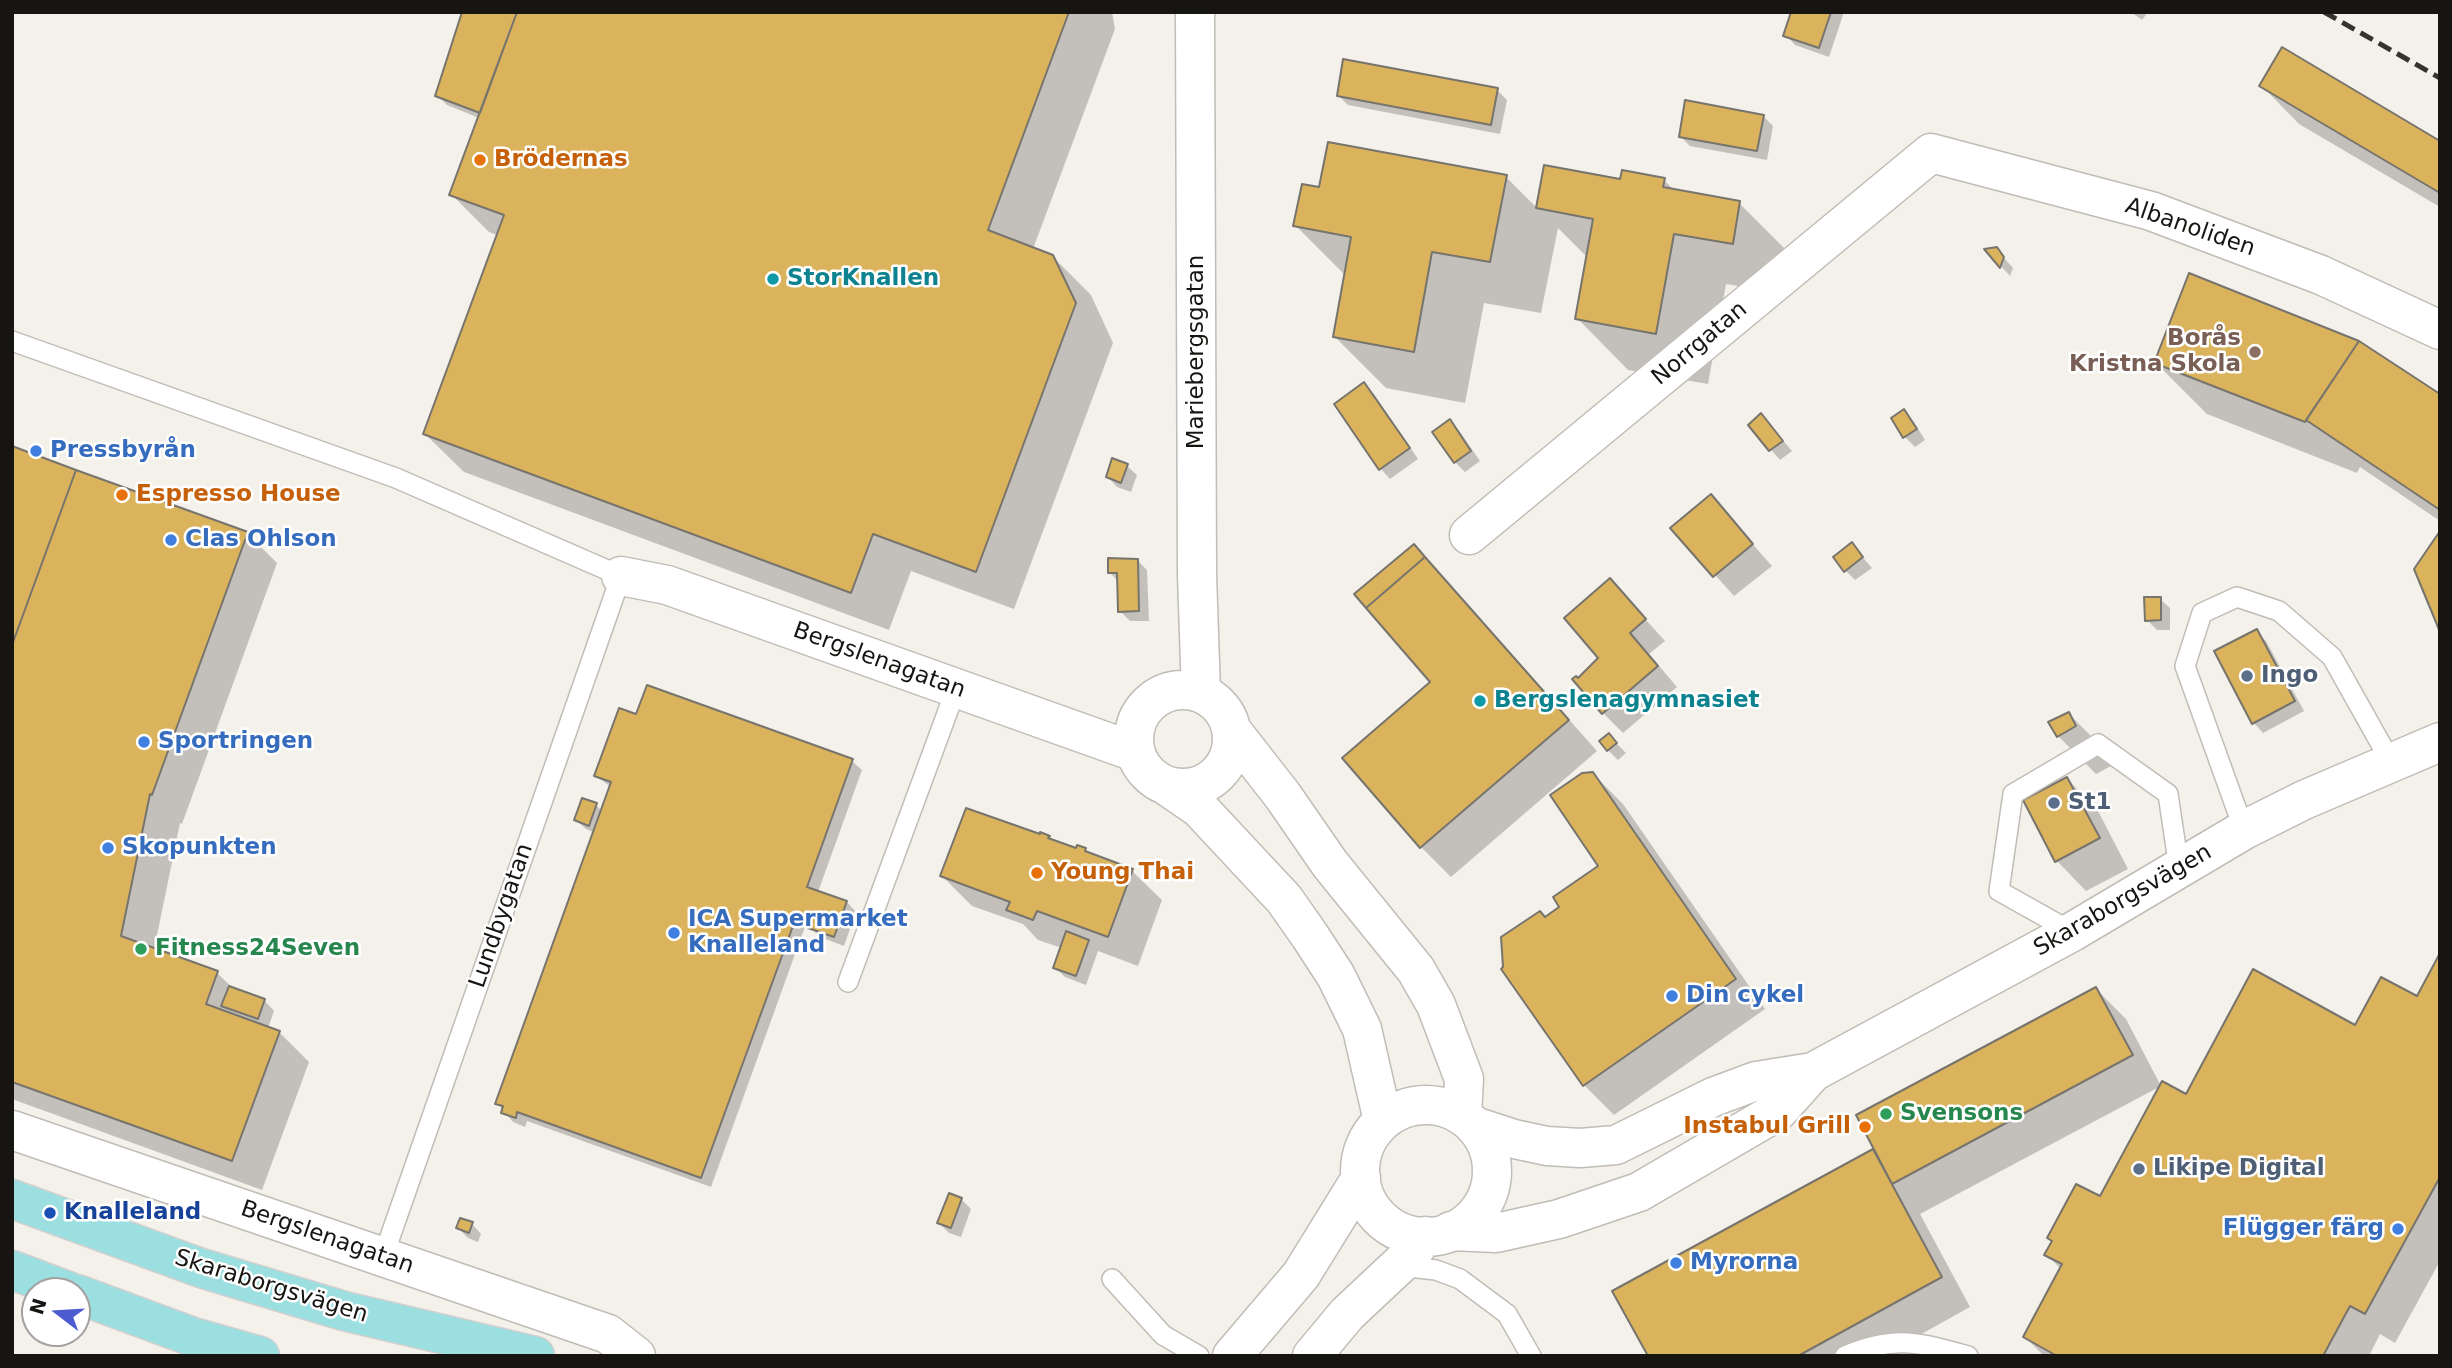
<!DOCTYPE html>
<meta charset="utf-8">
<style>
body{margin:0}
#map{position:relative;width:2452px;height:1368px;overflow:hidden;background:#f4f1ea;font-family:"DejaVu Sans",sans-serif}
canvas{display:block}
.frame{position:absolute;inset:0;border:14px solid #161512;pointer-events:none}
.north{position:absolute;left:21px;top:1277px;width:70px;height:70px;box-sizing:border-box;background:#fff;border:2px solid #a2a1a0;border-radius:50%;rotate:287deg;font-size:19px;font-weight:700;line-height:28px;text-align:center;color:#161512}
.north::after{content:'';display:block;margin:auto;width:24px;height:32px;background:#4c5bd0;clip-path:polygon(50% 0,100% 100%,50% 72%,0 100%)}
</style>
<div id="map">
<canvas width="2452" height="1368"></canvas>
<div class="frame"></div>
<div class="north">N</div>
</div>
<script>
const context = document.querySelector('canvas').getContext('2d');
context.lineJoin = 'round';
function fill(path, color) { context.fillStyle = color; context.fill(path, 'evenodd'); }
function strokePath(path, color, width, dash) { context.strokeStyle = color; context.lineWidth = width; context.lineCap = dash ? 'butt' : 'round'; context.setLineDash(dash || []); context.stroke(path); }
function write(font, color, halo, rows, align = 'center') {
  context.font = font + ' "DejaVu Sans",sans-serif'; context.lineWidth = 5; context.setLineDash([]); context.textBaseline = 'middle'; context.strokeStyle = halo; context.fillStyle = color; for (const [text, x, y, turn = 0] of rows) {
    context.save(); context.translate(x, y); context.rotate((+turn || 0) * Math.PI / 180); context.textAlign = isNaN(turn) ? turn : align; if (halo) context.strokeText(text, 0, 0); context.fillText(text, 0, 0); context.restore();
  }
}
fill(new Path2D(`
 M 464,12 L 1112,12 L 1115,29 L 1033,249 L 1052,256 L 1091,295 L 1113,343 L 1014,609 L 911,571 L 889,630 L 464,472 L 425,434 L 499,236 L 489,232 L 451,194 L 479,118 L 447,105 L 437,95 Z
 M 1793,12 L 1844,12 L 1829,57 L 1795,45 L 1786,35 Z
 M 2131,12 L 2148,12 L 2142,20 Z
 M 2261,85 L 2440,143 L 2440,207 L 2299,124 Z
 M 1497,90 L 1507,100 L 1500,134 L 1348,105 L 1338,95 Z
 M 1763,116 L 1773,126 L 1767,160 L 1690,146 L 1680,136 Z
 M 1506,177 L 1537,208 L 1621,181 L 1664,180 L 1675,191 L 1739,203 L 1791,255 L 1784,294 L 1726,284 L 1708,384 L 1628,370 L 1577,318 L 1588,258 L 1558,228 L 1541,313 L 1484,303 L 1465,403 L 1386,388 L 1334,336 L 1346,276 L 1295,225 L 1321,189 Z
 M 1996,249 L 2013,268 L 2010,276 L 1987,251 Z
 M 2156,363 L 2440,396 L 2440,521 L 2360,467 L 2357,473 L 2207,414 Z
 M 1364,385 L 1374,394 L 1418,459 L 1390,479 L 1381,469 Z
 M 1904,412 L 1914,422 L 1925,440 L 1915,447 L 1905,437 L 1893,419 Z
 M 1450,422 L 1460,432 L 1480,461 L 1465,472 L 1455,462 L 1434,432 Z
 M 1750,425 L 1770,425 L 1792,451 L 1780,460 Z
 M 12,448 L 247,533 L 277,563 L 182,824 L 180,823 L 154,950 L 217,973 L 234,989 L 265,1001 L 274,1011 L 268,1028 L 279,1032 L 309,1062 L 262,1190 L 12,1099 Z
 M 1127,466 L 1137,475 L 1131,492 L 1117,487 L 1108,477 Z
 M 1711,497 L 1772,566 L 1734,596 L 1673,528 Z
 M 1852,545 L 1872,568 L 1855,580 L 1845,570 Z
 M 1137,560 L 1147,570 L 1149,621 L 1130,621 L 1120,611 L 1119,582 L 1109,572 Z
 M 1435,569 L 1597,751 L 1451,877 L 1421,847 L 1345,758 L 1433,682 Z
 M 1610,580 L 1665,641 L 1649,654 L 1677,687 L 1623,733 L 1603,713 L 1578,680 L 1600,658 Z
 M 2160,599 L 2170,608 L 2170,630 L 2157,630 L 2147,620 Z
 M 2256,631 L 2266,641 L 2304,711 L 2263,733 L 2254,723 Z
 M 648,687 L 852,761 L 862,770 L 818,892 L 847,902 L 856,912 L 844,946 L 820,937 L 810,927 L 812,923 L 807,921 L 711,1187 L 527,1121 L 525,1127 L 513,1122 L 497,1103 L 595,833 L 586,829 L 576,820 L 596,805 L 602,811 L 611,787 L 596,776 L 637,716 Z
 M 2069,714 L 2107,752 L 2113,765 L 2096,774 L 2058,736 Z
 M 1609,736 L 1626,753 L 1618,760 L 1608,750 Z
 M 1592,773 L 1623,804 L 1765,1009 L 1614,1115 L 1584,1085 L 1546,919 L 1561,907 L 1601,866 Z
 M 2067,779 L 2097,809 L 2128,869 L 2086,891 L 2057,861 Z
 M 1042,834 L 1054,842 L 1077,851 L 1085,850 L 1090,855 L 1132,871 L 1162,900 L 1138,966 L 1098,951 L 1086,985 L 1065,977 L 1055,967 L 1062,948 L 1038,940 L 1023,924 L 972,906 L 942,876 L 1041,837 Z
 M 2440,956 L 2440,1261 L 2395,1343 L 2380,1334 L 2369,1356 L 2044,1356 L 2025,1337 L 2061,1269 L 2046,1254 L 2100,1198 L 2187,1096 L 2355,1027 L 2417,998 Z
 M 2096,989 L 2126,1019 L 2161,1086 L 1920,1214 L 1970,1307 L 1882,1356 L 1650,1356 L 1615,1291 L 1875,1150 Z
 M 961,1199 L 971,1209 L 961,1237 L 949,1233 L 939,1223 Z
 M 472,1224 L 481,1234 L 478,1242 L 468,1238 L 458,1228 Z`), '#0003');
const building = new Path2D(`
 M 462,12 L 517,12 L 480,113 L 435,96 Z
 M 517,12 L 1069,12 L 988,230 L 1053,255 L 1076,303 L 976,572 L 873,534 L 851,593 L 423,434 L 504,215 L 449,195 Z
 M 1791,12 L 1831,12 L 1819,48 L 1783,36 Z
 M 2282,47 L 2440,141 L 2440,193 L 2259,86 Z
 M 1343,59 L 1498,88 L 1491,125 L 1337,96 Z
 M 1685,100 L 1764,115 L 1757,151 L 1679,137 Z
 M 1328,142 L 1507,175 L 1490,262 L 1432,252 L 1414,352 L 1333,337 L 1351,237 L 1293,226 L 1302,184 L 1319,187 Z
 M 1544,165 L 1620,179 L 1622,170 L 1665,178 L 1663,187 L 1740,201 L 1733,244 L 1674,234 L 1656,334 L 1575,319 L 1593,219 L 1536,208 Z
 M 1997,247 L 2004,257 L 2000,268 L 1984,249 Z
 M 2189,273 L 2359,341 L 2305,422 L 2154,363 Z
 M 2359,341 L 2440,394 L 2440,510 L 2306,420 Z
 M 1364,382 L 1410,448 L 1379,470 L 1334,404 Z
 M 1904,409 L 1917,429 L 1903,438 L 1891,418 Z
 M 1761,413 L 1783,441 L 1769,451 L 1748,425 Z
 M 1450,419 L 1471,451 L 1454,463 L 1432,432 Z
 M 12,446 L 76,470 L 12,645 Z
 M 1112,458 L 1128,464 L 1121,483 L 1106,477 Z
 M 76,470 L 248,532 L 152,795 L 150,794 L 121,936 L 218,971 L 206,1004 L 280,1031 L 232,1161 L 12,1082 L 12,645 Z
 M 1711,494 L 1753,544 L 1713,577 L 1670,528 Z
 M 2440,531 L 2440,632 L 2414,569 Z
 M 1852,542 L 1863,557 L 1844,572 L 1833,557 Z
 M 1414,544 L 1425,557 L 1366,608 L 1354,594 Z
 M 1425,557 L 1569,720 L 1420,848 L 1342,758 L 1430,682 L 1366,608 Z
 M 1108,558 L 1138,559 L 1139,611 L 1118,612 L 1117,573 L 1108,573 Z
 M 1610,578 L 1646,619 L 1630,633 L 1658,666 L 1602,714 L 1572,679 L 1576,676 L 1578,678 L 1598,658 L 1564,618 Z
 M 2144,597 L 2161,597 L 2161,620 L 2145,621 Z
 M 2257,629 L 2295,701 L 2252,724 L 2214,651 Z
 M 647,685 L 853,759 L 807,887 L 847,901 L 834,937 L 808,928 L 812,918 L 798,912 L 701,1178 L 517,1112 L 516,1118 L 501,1113 L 503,1106 L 495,1104 L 611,782 L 594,776 L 619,708 L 636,714 Z
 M 2069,712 L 2076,726 L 2057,737 L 2048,722 Z
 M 1609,733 L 1617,743 L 1607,751 L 1599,741 Z
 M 1593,772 L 1736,979 L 1583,1086 L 1501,969 L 1503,967 L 1501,937 L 1540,911 L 1545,917 L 1559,907 L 1553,897 L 1598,866 L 1550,795 L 1582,773 Z
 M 2067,777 L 2100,838 L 2055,862 L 2023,800 Z
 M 582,798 L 597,803 L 589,826 L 574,820 Z
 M 966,808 L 1040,834 L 1040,832 L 1050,836 L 1048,838 L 1076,848 L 1077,845 L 1086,848 L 1085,851 L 1133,869 L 1108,937 L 1037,911 L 1033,920 L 1006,910 L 1010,902 L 940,876 Z
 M 1066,931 L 1089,940 L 1076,976 L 1053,968 Z
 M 2440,953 L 2440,1177 L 2365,1314 L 2350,1306 L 2323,1356 L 2057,1356 L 2023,1337 L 2062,1264 L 2044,1255 L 2052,1241 L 2047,1238 L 2076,1184 L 2100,1196 L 2162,1081 L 2186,1094 L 2253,969 L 2355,1025 L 2381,977 L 2417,996 Z
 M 229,986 L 265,999 L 258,1019 L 221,1006 Z
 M 2096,987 L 2133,1055 L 1892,1184 L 1856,1115 Z
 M 1873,1149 L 1942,1277 L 1798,1356 L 1648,1356 L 1612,1291 Z
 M 949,1193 L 962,1198 L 951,1228 L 937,1223 Z
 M 460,1218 L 473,1222 L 469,1233 L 456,1228 Z`);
fill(building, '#dab35c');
strokePath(building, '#77746d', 2);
const service = new Path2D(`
 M 12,341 L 396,478 L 621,576 L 383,1257
 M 2244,830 L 2185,666 L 2202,613 L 2237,597 L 2279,611 L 2332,657 L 2391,762
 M 2072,932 L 1999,891 L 2013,794 L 2098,744 L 2168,794 L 2179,868
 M 848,982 L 956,689
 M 1399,1266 L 1436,1270 L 1460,1279 L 1507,1314 L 1531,1356
 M 1112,1279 L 1163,1335 L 1199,1356
 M 1845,1356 C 1894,1335 1919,1342 1968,1356`);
const minor = new Path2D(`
 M 1469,535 L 1931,153 L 2151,211 L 2321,275 L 2440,330
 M 621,576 L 667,585 L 1135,752
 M 12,1130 L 608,1334 L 636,1356`);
const tertiary = new Path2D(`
 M 1195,12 L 1197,575 L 1201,693
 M1134 739a49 49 0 1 1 98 0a49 49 0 1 1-98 0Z
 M 1233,732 L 1283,796 L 1330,864 L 1416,970 L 1436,1005 L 1464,1079 L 1462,1116
 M 1167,786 L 1199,808 L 1284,899 L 1310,936 L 1336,976 L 1362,1029 L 1383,1121
 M1360 1171a66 66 0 1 1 132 0a66 66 0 1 1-132 0Z
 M 1474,1126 L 1514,1139 L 1547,1146 L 1580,1148 L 1616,1145 L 1713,1097 L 1756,1081 L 1813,1072 L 2072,932 L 2244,830 L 2304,800 L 2440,742
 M 1451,1231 L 1496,1233 L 1559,1219 L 1639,1192 L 1778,1111 L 1813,1072
 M 1232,1356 L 1301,1275 L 1361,1178
 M 1312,1356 L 1347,1314 L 1410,1255 L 1425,1236`);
const primary = new Path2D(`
 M 12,1199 L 201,1268 L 344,1311 L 535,1356
 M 12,1270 L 68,1291
 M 77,1294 L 193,1337 L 260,1356`);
strokePath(service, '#c0bcb6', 22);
strokePath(minor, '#c0bcb6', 41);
strokePath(tertiary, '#c0bcb6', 41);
strokePath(primary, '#d0d0d0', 41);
strokePath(service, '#fff', 19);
strokePath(minor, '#fff', 38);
strokePath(tertiary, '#fff', 38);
strokePath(primary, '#9cdfe1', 38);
strokePath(new Path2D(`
 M 2324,12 L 2440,78`), '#343330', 5, [14, 7]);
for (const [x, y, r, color] of [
 [480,160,7,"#e8710a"],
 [773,279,7,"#0f9aa8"],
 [2255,352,7,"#8d6e63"],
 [36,451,7,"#3f7fe0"],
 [122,495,7,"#e8710a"],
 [171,540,7,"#3f7fe0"],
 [2247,676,7,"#5c6f8a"],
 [1480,701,7,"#0f9aa8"],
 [144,742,7,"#3f7fe0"],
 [2054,803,7,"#5c6f8a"],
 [108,848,7,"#3f7fe0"],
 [1037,873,7,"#e8710a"],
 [674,933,7,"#3f7fe0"],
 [141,949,7,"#2e9e5b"],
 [1672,996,7,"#3f7fe0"],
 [1886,1114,7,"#2e9e5b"],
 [1865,1127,7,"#e8710a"],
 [2139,1169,7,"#5c6f8a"],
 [50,1213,7,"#1a4fb4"],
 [2398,1229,7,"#3f7fe0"],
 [1676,1263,7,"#3f7fe0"]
]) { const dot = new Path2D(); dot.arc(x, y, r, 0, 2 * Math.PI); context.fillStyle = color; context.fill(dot); strokePath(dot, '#fff', 2.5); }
write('bold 23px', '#c56008', '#fff', [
 ["Brödernas",494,160],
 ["Espresso House",136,495],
 ["Young Thai",1051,873],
 ["Instabul Grill",1851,1127,"right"]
], 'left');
write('23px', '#161512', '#fff', [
 ["Albanoliden",2190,228,19],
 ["Norrgatan",1700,344,-40],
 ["Mariebergsgatan",1197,352,-90],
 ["Bergslenagatan",879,661,20],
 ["Skaraborgsvägen",2123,901,-30],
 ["Lundbygatan",502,916,-71],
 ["Bergslenagatan",327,1238,19],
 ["Skaraborgsvägen",271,1287,17]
]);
write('bold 23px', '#0d838f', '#fff', [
 ["StorKnallen",787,279],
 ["Bergslenagymnasiet",1494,701]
], 'left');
write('bold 23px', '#785e54', '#fff', [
 ["Borås",2241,339],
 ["Kristna Skola",2241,365]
], 'right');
write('bold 23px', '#366cbe', '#fff', [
 ["Pressbyrån",50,451],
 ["Clas Ohlson",185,540],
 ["Sportringen",158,742],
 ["Skopunkten",122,848],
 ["ICA Supermarket",688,920],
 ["Knalleland",688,946],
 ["Din cykel",1686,996],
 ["Flügger färg",2384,1229,"right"],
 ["Myrorna",1690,1263]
], 'left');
write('bold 23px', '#4e5e75', '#fff', [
 ["Ingo",2261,676],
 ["St1",2068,803],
 ["Likipe Digital",2153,1169]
], 'left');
write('bold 23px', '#27864d', '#fff', [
 ["Fitness24Seven",155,949],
 ["Svensons",1900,1114]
], 'left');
write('bold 23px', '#164399', '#fff', [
 ["Knalleland",64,1213]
], 'left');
</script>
